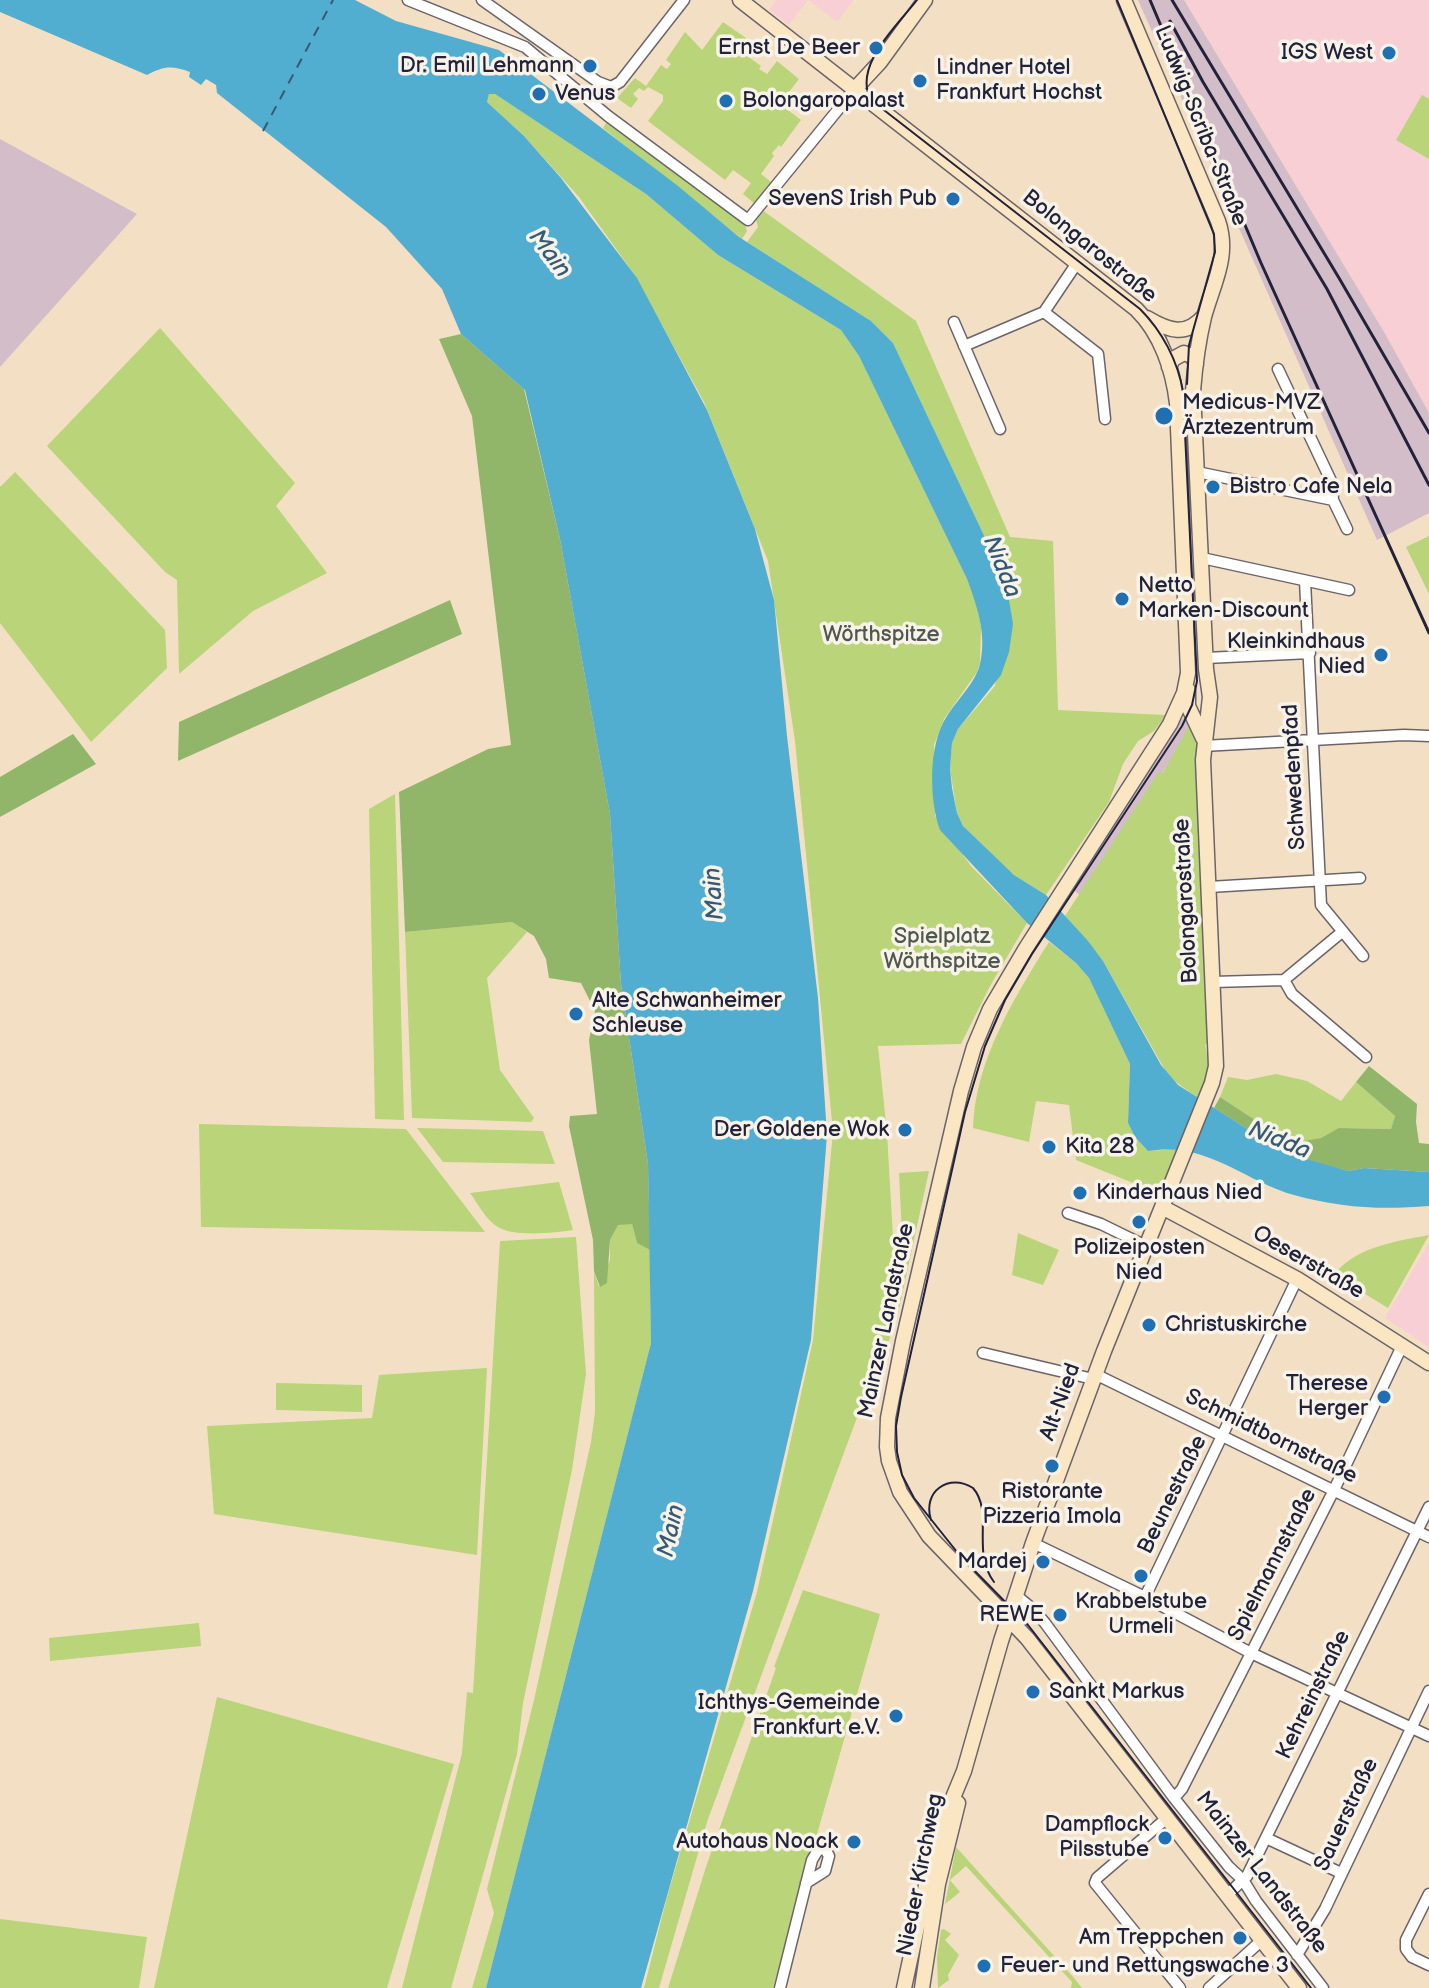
<!DOCTYPE html>
<meta charset="utf-8">
<style>
body{margin:0}
canvas{display:block;background:#f3e0c4}
</style>
<canvas width="1429" height="1988"></canvas>
<script>
const context = document.querySelector('canvas').getContext('2d');
context.lineJoin = 'round';
function fill(path, color) { context.fillStyle = color; context.fill(path, 'evenodd'); }
function strokePath(path, color, width, dash) { context.strokeStyle = color; context.lineWidth = width; context.lineCap = dash ? 'butt' : 'round'; context.setLineDash(dash || []); context.stroke(path); }
function write(font, color, halo, rows, align = 'center') {
  context.font = font + ' "Balsamiq Sans",sans-serif'; context.lineWidth = 7; context.setLineDash([]); context.textBaseline = 'middle'; context.strokeStyle = halo; context.fillStyle = color; for (const [text, x, y, turn = 0] of rows) {
    context.save(); context.translate(x, y); context.rotate((+turn || 0) * Math.PI / 180); context.textAlign = isNaN(turn) ? turn : align; if (halo) context.strokeText(text, 0, 0); context.fillText(text, 0, 0); context.restore();
  }
}
fill(new Path2D(`
 M 776,0 L 854,0 L 837,22 L 808,0 L 789,25 L 769,10 Z
 M 1184,0 L 1429,0 L 1429,413 L 1387,338 Z
 M 1429,1243 L 1429,1347 L 1385,1318 Z`), '#f7cfd4');
fill(new Path2D(`
 M 1138,0 L 1184,0 L 1384,332 L 1429,413 L 1429,513 L 1377,540 Z
 M 0,139 L 137,214 L 0,367 Z
 M 1187,714 L 1192,722 L 1175,753 L 1162,774 L 1159,773 L 1081,896 L 1072,889 L 1174,728 Z`), '#d2bdc8');
fill(new Path2D(`
 M 723,22 L 746,38 L 736,51 L 744,57 L 746,55 L 761,66 L 759,69 L 767,74 L 777,61 L 799,79 L 780,104 L 801,120 L 781,147 L 779,145 L 772,153 L 774,156 L 761,174 L 771,182 L 755,204 L 743,194 L 751,183 L 733,170 L 725,180 L 648,121 L 663,101 L 663,95 L 648,87 L 644,91 L 639,88 L 633,94 L 638,99 L 631,108 L 617,98 L 635,78 L 646,86 L 661,65 L 667,69 L 671,64 L 666,60 L 685,32 L 702,50 Z
 M 489,94 L 495,94 L 646,194 L 718,255 L 841,330 L 859,356 L 967,579 L 978,608 L 981,628 L 980,663 L 977,672 L 944,719 L 934,745 L 935,816 L 971,866 L 1027,923 L 990,986 L 961,1044 L 878,1046 L 887,1133 L 894,1255 L 890,1338 L 868,1388 L 708,1819 L 659,1988 L 644,1988 L 667,1897 L 757,1592 L 813,1340 L 833,1132 L 795,741 L 768,561 L 704,402 L 634,274 L 579,197 L 524,136 L 487,102 Z
 M 1422,95 L 1429,99 L 1429,159 L 1396,140 Z
 M 608,120 L 745,225 L 747,231 L 742,239 L 603,128 Z
 M 762,210 L 916,321 L 1010,537 L 1053,541 L 1058,710 L 1166,715 L 1154,731 L 1138,741 L 1123,764 L 1109,802 L 1046,895 L 1014,875 L 995,858 L 963,826 L 957,813 L 950,769 L 952,743 L 958,729 L 995,686 L 1006,582 L 893,343 L 871,321 L 747,242 L 758,227 L 756,220 Z
 M 160,328 L 295,483 L 276,506 L 327,573 L 253,611 L 179,674 L 177,580 L 165,572 L 47,446 Z
 M 15,472 L 165,630 L 167,668 L 91,742 L 0,623 L 0,487 Z
 M 1429,536 L 1429,594 L 1406,547 Z
 M 1190,724 L 1197,733 L 1198,745 L 1209,1041 L 1205,1045 L 1210,1068 L 1199,1099 L 1169,1077 L 1103,961 L 1065,916 L 1159,772 L 1163,773 Z
 M 395,794 L 404,1120 L 375,1119 L 369,809 Z
 M 512,922 L 527,932 L 487,978 L 500,1070 L 534,1118 L 531,1122 L 412,1118 L 405,932 Z
 M 1049,942 L 1076,963 L 1089,978 L 1130,1064 L 1128,1123 L 1135,1137 L 1148,1151 L 1178,1149 L 1159,1199 L 1138,1185 L 1076,1160 L 1069,1105 L 1036,1101 L 1029,1142 L 973,1128 C 975,1061 1014,998 1049,942 Z
 M 1276,1074 L 1307,1081 L 1341,1101 L 1356,1082 L 1395,1116 L 1391,1129 L 1340,1128 L 1321,1138 L 1297,1142 L 1278,1135 L 1220,1097 L 1228,1077 L 1247,1080 Z
 M 199,1124 L 406,1129 L 485,1232 L 201,1227 Z
 M 417,1128 L 543,1131 L 555,1164 L 443,1162 Z
 M 929,1171 L 897,1318 L 903,1255 L 899,1173 Z
 M 559,1182 L 573,1230 C 555,1233 513,1237 498,1227 C 486,1220 478,1204 470,1193 Z
 M 618,1224 L 632,1224 L 637,1243 L 650,1250 L 651,1343 L 486,1988 L 472,1988 L 494,1913 L 487,1889 L 534,1700 L 591,1442 L 595,1412 L 594,1271 L 599,1287 L 610,1260 L 610,1240 Z
 M 1018,1233 L 1059,1250 L 1043,1285 L 1012,1275 Z
 M 1429,1235 L 1388,1308 L 1334,1275 C 1354,1247 1398,1241 1429,1235 Z
 M 576,1237 L 586,1374 L 572,1470 L 523,1703 L 517,1754 L 451,1988 L 402,1988 L 462,1753 L 467,1692 L 473,1693 L 500,1241 Z
 M 487,1368 L 477,1555 L 214,1514 L 207,1426 L 372,1418 L 379,1375 Z
 M 276,1383 L 362,1385 L 362,1412 L 276,1410 Z
 M 803,1590 L 880,1614 L 773,1988 L 668,1988 L 706,1867 L 776,1668 L 774,1667 Z
 M 199,1623 L 201,1646 L 50,1661 L 49,1638 Z
 M 217,1697 L 454,1764 L 387,1988 L 154,1988 Z
 M 956,1847 L 1074,1978 L 1082,1988 L 1071,1988 L 1072,1982 L 966,1866 L 950,1880 L 960,1892 L 945,1904 Z
 M 0,1919 L 147,1937 L 139,1988 L 0,1988 Z
 M 944,1929 L 951,1934 L 945,1940 L 959,1955 L 948,1975 L 949,1980 L 938,1988 L 937,1957 L 941,1930 Z`), '#b9d479');
fill(new Path2D(`
 M 461,334 L 524,389 L 560,539 L 610,814 L 621,984 L 648,1164 L 650,1250 L 637,1243 L 632,1224 L 618,1225 L 610,1240 L 607,1283 L 600,1287 L 594,1271 L 593,1240 L 569,1126 L 570,1116 L 597,1114 L 589,1040 L 595,1011 L 581,983 L 549,978 L 546,959 L 534,936 L 512,922 L 405,932 L 399,792 L 488,749 L 511,745 L 472,416 L 439,339 Z
 M 450,600 L 462,634 L 178,761 L 179,722 Z
 M 73,734 L 96,764 L 0,817 L 0,777 Z
 M 1369,1066 L 1417,1104 L 1416,1122 L 1419,1143 L 1429,1144 L 1429,1172 L 1364,1168 L 1348,1171 L 1316,1163 L 1274,1146 L 1214,1108 L 1220,1097 L 1278,1135 L 1297,1142 L 1321,1138 L 1339,1128 L 1391,1129 L 1395,1116 L 1356,1082 Z`), '#92b669');
fill(new Path2D(`
 M 0,0 L 355,0 L 396,21 L 499,50 L 678,186 L 739,237 L 871,321 L 893,343 L 1006,582 L 1013,624 L 1009,652 L 1001,675 L 958,729 L 952,743 L 950,769 L 952,788 L 957,813 L 963,826 L 1014,875 L 1046,895 L 1088,941 L 1103,961 L 1161,1065 L 1178,1085 L 1274,1146 L 1299,1157 L 1348,1171 L 1364,1168 L 1429,1172 L 1429,1206 C 1381,1210 1341,1208 1294,1195 C 1242,1180 1207,1141 1148,1151 L 1135,1137 L 1128,1123 L 1130,1064 L 1089,978 L 1076,963 L 1027,923 L 940,830 C 929,800 928,744 947,716 C 957,700 976,682 980,664 C 987,634 977,606 967,579 L 859,356 L 841,330 L 718,255 L 646,194 L 495,94 L 489,94 L 487,102 L 524,136 L 561,178 L 637,278 L 707,410 L 755,529 L 774,600 L 787,736 L 818,998 L 827,1135 L 811,1340 L 753,1591 L 641,1988 L 486,1988 L 651,1343 L 648,1164 L 621,984 L 610,814 L 560,539 L 525,390 L 461,334 L 442,289 L 386,227 L 217,93 L 216,85 L 206,79 L 201,85 L 189,77 L 190,72 C 172,65 163,66 147,75 L 0,12 Z`), '#52aed0');
strokePath(new Path2D(`
 M 263,131 L 333,0`), '#355a77', 2, [10, 8]);
const street = new Path2D(`
 M 408,0 L 525,47 L 608,116 L 748,220 L 854,90
 M 482,0 L 598,82 L 611,87 L 620,82 L 684,0
 M 1044,312 L 1098,354 L 1105,419
 M 954,322 L 1000,429
 M 964,346 L 1044,312 L 1077,263
 M 1278,369 L 1332,483 L 1333,500 L 1347,529
 M 1197,472 L 1333,500
 M 1202,558 L 1349,590
 M 1305,581 L 1321,905 L 1363,956
 M 1206,658 L 1310,653
 M 1203,746 L 1404,735 L 1429,736
 M 1209,887 L 1360,878
 M 1284,980 L 1292,994 L 1366,1057
 M 1213,982 L 1284,980 L 1342,932
 M 1068,1213 L 1101,1224 L 1146,1246
 M 983,1353 L 1093,1379
 M 1095,1374 L 1429,1537
 M 1033,1543 L 1145,1597 L 1251,1653 L 1429,1736
 M 1017,1596 L 1034,1610 L 1045,1623 L 1174,1798 L 1229,1867 L 1243,1880 L 1256,1901 L 1323,1988
 M 1145,1597 L 1297,1279
 M 1174,1798 L 1182,1789 L 1334,1490 L 1402,1346
 M 1167,1818 L 1097,1878 L 1095,1883 L 1180,1988
 M 1266,1838 L 1341,1873
 M 1429,1894 L 1406,1940 L 1406,1949 L 1412,1957 L 1429,1965
 M 1227,1895 L 1247,1876 L 1429,1507
 M 1297,1955 L 1325,1909 L 1429,1691
 M 780,1988 L 812,1860 L 818,1850 L 825,1849 L 829,1856 L 825,1871 L 806,1883
 M 1209,1988 L 1262,1940`);
const secondary = new Path2D(`
 M 740,0 L 1136,309 C 1161,333 1173,370 1177,403 L 1188,673 L 1184,693 L 1170,724 L 1026,948 L 990,1009 L 974,1047 L 961,1091 L 903,1341 L 888,1418 L 887,1447 L 889,1461 L 900,1492 L 929,1536 L 1027,1638 L 1299,1988
 M 854,90 L 880,62 L 925,0
 M 1147,318 C 1169,331 1186,337 1204,316
 M 1169,367 L 1173,359 L 1184,353 L 1192,356 L 1196,364
 M 1188,690 L 1188,706 L 1203,738
 M 1162,1207 L 1297,1279 L 1429,1363
 M 904,1988 L 928,1876 L 945,1817 L 964,1771 L 1001,1641 L 1033,1543 L 1104,1351 L 1212,1083 L 1216,1066 L 1203,760 L 1210,697 L 1206,669 L 1193,391 C 1195,366 1198,342 1204,317 C 1213,284 1230,256 1218,221 L 1124,0
 M 922,1988 L 938,1884 L 958,1803`);
strokePath(street, '#6b646b', 13);
strokePath(secondary, '#6b646b', 17);
strokePath(street, '#fff', 10);
strokePath(secondary, '#fbe6c4', 14);
strokePath(new Path2D(`
 M 917,0 C 898,25 852,66 871,100 L 1140,309 C 1162,331 1178,361 1183,392 L 1197,681 L 1192,705 L 1182,726 L 1032,954 L 1005,1000 L 985,1046 L 965,1112 L 901,1397 L 896,1426 L 897,1452 L 902,1475 L 914,1498 L 961,1557 L 1028,1625 L 1311,1988
 M 1117,0 L 1214,234 L 1215,252 L 1189,345 L 1187,384
 M 931,1520 C 922,1491 949,1473 973,1488 C 994,1512 971,1552 994,1582`), '#22223b', 2);
strokePath(new Path2D(`
 M 1150,0 L 1261,263 L 1429,633
 M 1172,0 L 1339,278 L 1429,433
 M 1170,21 L 1203,82 L 1327,289 L 1429,485`), '#22223b', 3);
for (const [x, y, r, color] of [
 [876,48,8,"#1f6fb2"],
 [1389,53,8,"#1f6fb2"],
 [590,66,8,"#1f6fb2"],
 [920,81,8,"#1f6fb2"],
 [539,94,8,"#1f6fb2"],
 [726,101,8,"#1f6fb2"],
 [953,199,8,"#1f6fb2"],
 [1164,416,10,"#1f6fb2"],
 [1213,487,8,"#1f6fb2"],
 [1122,599,8,"#1f6fb2"],
 [1381,655,8,"#1f6fb2"],
 [576,1014,8,"#1f6fb2"],
 [905,1130,8,"#1f6fb2"],
 [1049,1147,8,"#1f6fb2"],
 [1080,1193,8,"#1f6fb2"],
 [1139,1222,8,"#1f6fb2"],
 [1149,1325,8,"#1f6fb2"],
 [1384,1397,8,"#1f6fb2"],
 [1052,1466,8,"#1f6fb2"],
 [1043,1562,8,"#1f6fb2"],
 [1141,1576,8,"#1f6fb2"],
 [1060,1615,8,"#1f6fb2"],
 [1033,1692,8,"#1f6fb2"],
 [896,1716,8,"#1f6fb2"],
 [1165,1838,8,"#1f6fb2"],
 [854,1842,8,"#1f6fb2"],
 [1240,1938,8,"#1f6fb2"],
 [984,1966,8,"#1f6fb2"]
]) { const dot = new Path2D(); dot.arc(x, y, r, 0, 2 * Math.PI); context.fillStyle = color; context.fill(dot); strokePath(dot, '#f7f3e8', 3); }
write('22px', '#22223b', '#f7f3e8', [
 ["Ernst De Beer",860,48],
 ["IGS West",1373,53],
 ["Dr. Emil Lehmann",574,66],
 ["Lindner Hotel",936,68,"left"],
 ["Frankfurt Hochst",936,93,"left"],
 ["Venus",555,94,"left"],
 ["Bolongaropalast",742,101,"left"],
 ["SevenS Irish Pub",937,199],
 ["Medicus-MVZ",1182,403,"left"],
 ["Ärztezentrum",1182,428,"left"],
 ["Bistro Cafe Nela",1229,487,"left"],
 ["Netto",1138,586,"left"],
 ["Marken-Discount",1138,611,"left"],
 ["Kleinkindhaus",1365,642],
 ["Nied",1365,667],
 ["Alte Schwanheimer",592,1001,"left"],
 ["Schleuse",592,1026,"left"],
 ["Der Goldene Wok",889,1130],
 ["Kita 28",1065,1147,"left"],
 ["Kinderhaus Nied",1096,1193,"left"],
 ["Polizeiposten",1139,1248,"center"],
 ["Nied",1139,1273,"center"],
 ["Christuskirche",1165,1325,"left"],
 ["Therese",1368,1384],
 ["Herger",1368,1409],
 ["Ristorante",1052,1492,"center"],
 ["Pizzeria Imola",1052,1517,"center"],
 ["Mardej",1027,1562],
 ["Krabbelstube",1141,1602,"center"],
 ["Urmeli",1141,1627,"center"],
 ["REWE",1044,1615],
 ["Sankt Markus",1049,1692,"left"],
 ["Ichthys-Gemeinde",880,1703],
 ["Frankfurt e.V.",880,1728],
 ["Dampflock",1149,1825],
 ["Pilsstube",1149,1850],
 ["Autohaus Noack",838,1842],
 ["Am Treppchen",1224,1938],
 ["Feuer- und Rettungswache 3",1000,1966,"left"]
], 'right');
write('22px', '#22223b', '#f7f3e8', [
 ["Ludwig-Scriba-Straße",1200,126,68],
 ["Bolongarostraße",1089,247,39],
 ["Schwedenpfad",1295,777,-93],
 ["Bolongarostraße",1187,901,-93],
 ["Oeserstraße",1308,1263,30],
 ["Mainzer Landstraße",887,1321,-78],
 ["Alt-Nied",1061,1402,-70],
 ["Schmidtbornstraße",1271,1437,26],
 ["Beunestraße",1173,1495,-64],
 ["Spielmannstraße",1273,1565,-63],
 ["Kehreinstraße",1314,1695,-64],
 ["Sauerstraße",1347,1815,-65],
 ["Mainzer Landstraße",1261,1873,52],
 ["Nieder Kirchweg",921,1875,-79]
]);
write('22px', '#4f574e', '#f7f3e8', [
 ["Wörthspitze",881,635],
 ["Spielplatz",942,937],
 ["Wörthspitze",942,962]
]);
write('italic 24px', '#355a77', '#f7f3e8', [
 ["Main",549,254,53],
 ["Nidda",1001,567,68],
 ["Main",715,894,-94],
 ["Nidda",1279,1141,22],
 ["Main",672,1531,-78]
]);
</script>
